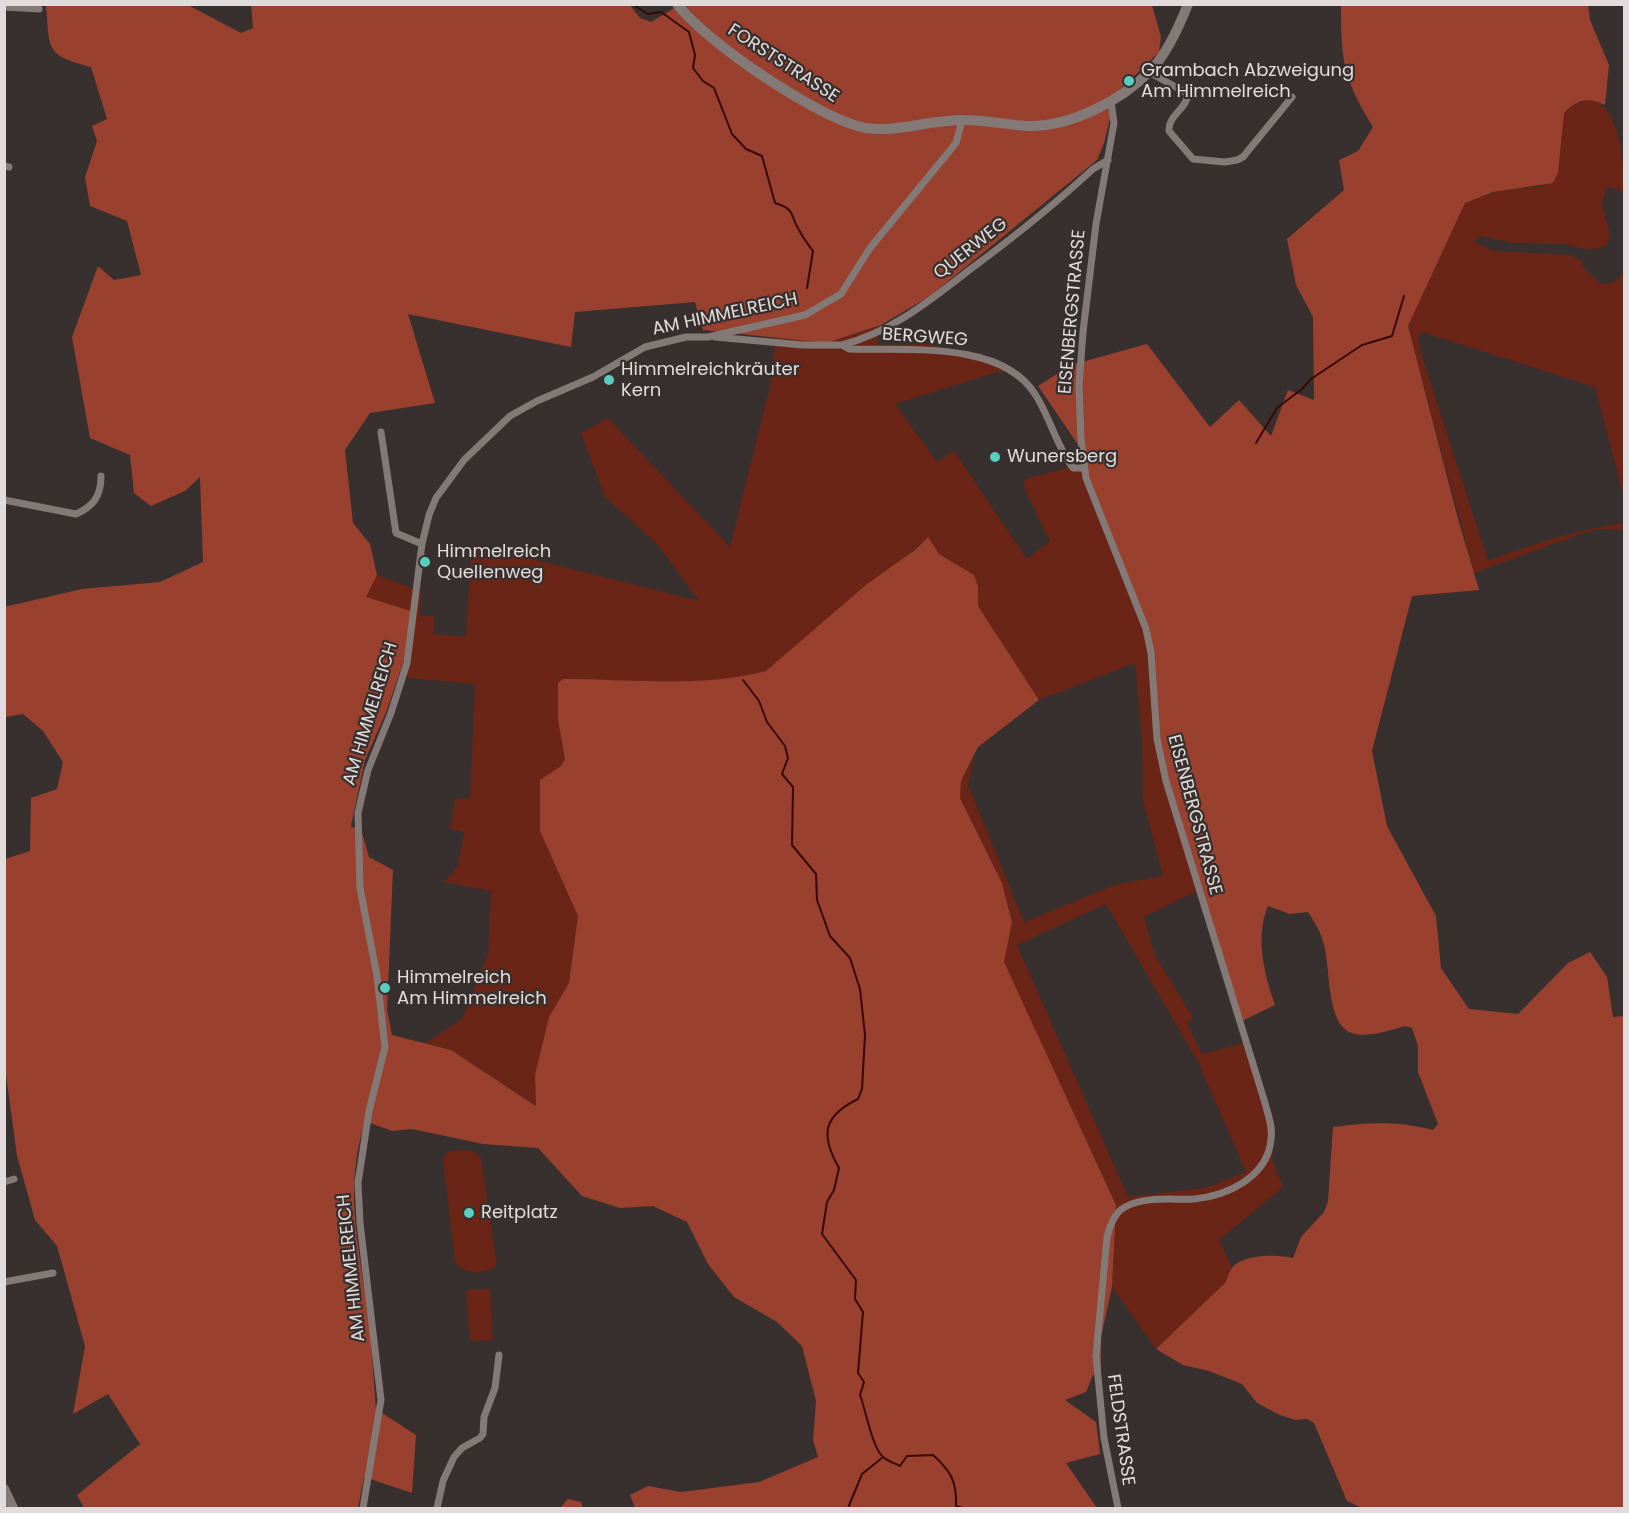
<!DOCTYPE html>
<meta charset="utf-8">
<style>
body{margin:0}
#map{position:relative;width:1629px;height:1513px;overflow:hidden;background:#37302e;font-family:Poppins,sans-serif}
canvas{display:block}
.frame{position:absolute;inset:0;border:6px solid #e1dcdb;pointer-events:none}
</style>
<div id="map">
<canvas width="1629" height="1513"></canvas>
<div class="frame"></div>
</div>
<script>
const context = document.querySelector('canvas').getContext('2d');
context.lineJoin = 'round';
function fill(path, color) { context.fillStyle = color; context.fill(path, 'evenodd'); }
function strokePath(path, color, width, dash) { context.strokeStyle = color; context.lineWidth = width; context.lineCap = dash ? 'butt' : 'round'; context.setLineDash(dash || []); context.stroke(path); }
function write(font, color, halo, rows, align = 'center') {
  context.font = font + ' Poppins,sans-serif'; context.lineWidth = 4.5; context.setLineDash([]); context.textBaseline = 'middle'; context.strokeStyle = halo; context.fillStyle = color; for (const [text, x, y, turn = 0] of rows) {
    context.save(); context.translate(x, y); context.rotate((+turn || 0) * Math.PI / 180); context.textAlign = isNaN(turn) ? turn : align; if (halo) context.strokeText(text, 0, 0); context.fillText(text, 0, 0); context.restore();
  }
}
fill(new Path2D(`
 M 1590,99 C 1621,106 1624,165 1624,192 L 1607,186 C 1605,194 1601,202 1603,210 C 1606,225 1614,231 1606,246 L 1589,250 L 1566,244 L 1513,243 L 1480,236 L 1474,242 L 1494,251 L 1571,255 L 1582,261 L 1583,267 L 1600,284 C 1613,283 1619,282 1624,270 L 1624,497 L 1595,387 L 1422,332 L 1418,338 L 1421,353 L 1488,561 C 1534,544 1576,529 1624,523 L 1624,530 L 1601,529 L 1583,533 L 1474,573 L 1408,326 L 1465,203 C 1490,192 1515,187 1542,187 L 1564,113 L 1573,105 Z
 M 881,325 L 877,335 L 878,345 L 930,344 L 1007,369 L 895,404 L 937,462 L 954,451 L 1027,559 L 1050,541 L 1024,488 L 1025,479 L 1086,463 L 1153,641 L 1201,889 L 1144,917 L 1155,955 L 1193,1018 L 1187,1024 L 1202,1054 L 1248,1042 L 1275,1134 L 1272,1159 L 1283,1187 L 1219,1240 L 1232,1268 L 1226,1282 L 1156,1349 L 1112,1287 L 1116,1205 L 1003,962 L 1012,921 L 1002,883 L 960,798 L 961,781 L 974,758 L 968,785 L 1024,922 L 1115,885 L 1163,876 L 1143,800 L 1142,737 L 1135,663 L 1039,700 L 978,606 L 978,586 L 974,575 L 939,554 L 928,538 L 766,671 C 702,688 629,680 563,679 L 558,683 L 558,720 L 565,759 L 561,766 L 540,780 L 540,831 L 578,916 L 569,984 L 549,1017 L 535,1075 L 537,1106 L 451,1050 L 426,1043 L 462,1019 L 488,954 L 491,891 L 444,882 L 458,866 L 464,832 L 450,829 L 455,799 L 470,798 L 475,684 L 410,678 L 399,674 L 404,660 L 365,597 L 377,575 L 421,591 L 420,616 L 434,616 L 434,634 L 466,637 L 472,544 L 699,601 L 658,545 L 605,497 L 581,433 L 608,418 L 730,547 L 770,386 L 776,338 L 826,343 ZM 1106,904 L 1199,1064 L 1246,1172 L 1205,1188 L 1128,1197 L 1017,945 Z
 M 459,1150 L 473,1151 L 481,1158 L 497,1265 C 485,1275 464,1276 455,1262 L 443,1158 L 448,1152 Z
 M 490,1289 L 493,1340 L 470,1341 L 466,1290 Z`), '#6b2516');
fill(new Path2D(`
 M 251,4 L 629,4 L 640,18 L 651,22 L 681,4 L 1152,5 L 1161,37 L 1159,52 L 1116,94 L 1104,143 L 1097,160 L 930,296 L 881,325 L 826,343 L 703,330 L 695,302 L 575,312 L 571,347 L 408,314 L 435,403 L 370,413 L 345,450 L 353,523 L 370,544 L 377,575 L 366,597 L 411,611 L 404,660 L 387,710 L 365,760 L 351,826 L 362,833 L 369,857 L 393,870 L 387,1010 L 392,1035 L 451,1050 L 536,1106 L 535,1075 L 549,1017 L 569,983 L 578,916 L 540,831 L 540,780 L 561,766 L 565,759 L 558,720 L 558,683 L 563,679 C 629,679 702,688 766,671 L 867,584 L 915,550 L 928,537 L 939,554 L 974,575 L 978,586 L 978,606 L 1039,700 L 978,747 L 961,781 L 960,798 L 1002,883 L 1012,922 L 1004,962 L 1116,1205 L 1112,1287 L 1101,1337 L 1101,1373 L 1093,1375 L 1086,1392 L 1065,1400 L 1096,1422 L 1100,1454 L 1066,1463 L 1097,1508 L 635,1508 L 630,1495 L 648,1486 L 681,1492 L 759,1482 L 818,1457 L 813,1440 L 816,1401 L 802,1346 L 777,1322 L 734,1297 L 708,1264 L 687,1222 L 653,1206 L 620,1208 L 582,1196 L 538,1148 L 483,1144 L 412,1129 L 392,1131 L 365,1121 C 344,1190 358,1239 367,1308 C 372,1341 373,1375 376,1409 L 416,1435 L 412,1493 L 364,1477 L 358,1508 L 84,1508 L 77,1495 L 140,1444 L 108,1394 L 73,1414 L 85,1346 L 57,1246 L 35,1220 L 17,1156 L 4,1060 L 5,859 L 30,851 L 31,798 L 57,789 L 63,762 L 43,731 L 23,714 L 5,717 L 4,607 L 82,589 L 160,582 L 203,562 L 200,477 L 185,491 L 151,506 L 134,493 L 130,455 L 90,438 L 72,337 L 98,266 L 114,280 L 141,275 L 127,221 L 90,206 L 85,177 L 97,141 L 92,126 L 107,119 L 91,67 C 44,55 50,49 46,5 L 188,5 L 241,33 L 253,28 Z
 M 1341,5 L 1588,5 L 1590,20 L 1609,65 L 1605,105 C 1588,96 1576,100 1564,113 L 1558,173 L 1553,183 L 1493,192 L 1465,203 L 1408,326 L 1458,519 L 1479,590 L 1412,596 L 1372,751 L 1387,826 L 1436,916 L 1441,968 L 1469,1009 L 1518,1014 L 1568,963 L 1590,952 L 1607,977 L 1613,1017 L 1624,1016 L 1624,1508 L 1362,1508 L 1347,1501 L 1314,1423 L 1307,1419 L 1296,1420 L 1280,1415 L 1257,1403 L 1242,1384 L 1209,1371 L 1183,1365 L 1156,1349 L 1226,1282 C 1227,1278 1229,1272 1232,1268 C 1242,1254 1278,1254 1293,1258 L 1301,1237 L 1324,1212 L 1328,1201 L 1333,1127 C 1369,1122 1398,1121 1433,1130 L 1438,1124 L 1418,1072 L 1418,1046 L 1412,1028 L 1405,1026 C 1390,1030 1360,1041 1346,1030 C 1327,1016 1330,967 1324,945 C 1321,932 1315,923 1308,912 L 1290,914 L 1268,906 C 1255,936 1264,974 1275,1005 L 1242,1021 L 1169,780 L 1160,739 L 1154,653 L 1149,629 L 1089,477 L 1085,455 L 1038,386 L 1071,365 L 1147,344 L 1210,427 L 1239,400 L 1271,436 L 1288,390 L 1314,400 L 1313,317 L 1296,285 L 1287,239 L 1344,190 L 1339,160 L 1358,151 L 1373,127 C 1343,78 1341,61 1341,5 Z
 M 568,1499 L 581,1502 L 583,1508 L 560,1508 Z`), '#99412e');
strokePath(new Path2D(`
 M 632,4 L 648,14 L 661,12 L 689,32 L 695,55 L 693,68 L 703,81 L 714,88 L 732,134 L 746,149 L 762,156 L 775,203 C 796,209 790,216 799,230 C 803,238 808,244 813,251 L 807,288
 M 1256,443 L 1277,408 L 1302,389 L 1311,379 L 1362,345 L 1392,336 L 1404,296
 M 743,680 L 759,701 L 767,722 L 785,746 L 788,758 L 782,774 L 793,787 L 792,845 L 816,874 L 817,900 L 830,936 L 850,958 L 860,989 L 865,1035 L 862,1089 L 858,1099 C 823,1116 820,1135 839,1168 L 834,1190 L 827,1202 L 822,1234 L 856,1280 L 855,1299 L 863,1312 L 858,1373 L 864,1382 L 860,1395 C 866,1411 872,1447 883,1457 C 887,1461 895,1463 900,1466 L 907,1456 L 933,1455 C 951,1471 957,1482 956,1506 L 963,1508
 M 848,1508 L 862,1474 L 882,1458`), '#360902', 2);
strokePath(new Path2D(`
 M 4,7 L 39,9
 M 1149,72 L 1188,94 C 1187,109 1168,115 1169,131 L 1193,159 L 1225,162 L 1237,160 L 1243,157 L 1292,97
 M 1111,101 L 1114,123 L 1096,224 L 1083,332 L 1079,386 L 1081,439 L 1086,478 L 1146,629 L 1151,653 L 1157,739 L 1166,781 L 1265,1103 C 1268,1115 1273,1127 1271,1139 C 1268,1177 1227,1196 1194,1199 C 1172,1200 1145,1196 1125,1207 C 1114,1213 1110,1226 1107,1237 L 1096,1356 L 1104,1438 L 1118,1508
 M 4,166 L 9,167
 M 715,337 L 803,345 L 842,345 L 849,349 C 905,351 1001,340 1035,394 C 1050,417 1056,445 1073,468 L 1083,468
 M 842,345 C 892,332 932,299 972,268 C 1014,237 1055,204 1093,169 L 1108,160
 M 381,432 L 396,533 L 422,544
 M 4,500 L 76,514 C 94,506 101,496 101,476
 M 4,1182 L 14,1179
 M 4,1282 L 53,1273
 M 363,1508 L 381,1400 L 360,1223 L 358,1183 L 369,1111 L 385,1047 L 377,976 L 360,888 L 358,813 L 368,770 L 391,713 L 407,663 L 422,544 L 429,515 L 436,498 L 464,460 L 510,416 L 537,401 L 593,377 L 645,347 L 686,337 L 708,337 L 805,315 L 841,294 L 870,248 L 956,143 L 962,120
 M 437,1508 L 443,1481 L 454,1457 L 462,1448 L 480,1438 L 483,1434 L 484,1417 L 495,1388 L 499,1355`), '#837a78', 7);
strokePath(new Path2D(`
 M 677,4 C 706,42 820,120 866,128 C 898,133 932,119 965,120 C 986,120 1007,125 1028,126 C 1070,127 1121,101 1150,71 C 1167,54 1179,27 1188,4
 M 4,1489 L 13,1508`), '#837a78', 10);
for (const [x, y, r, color] of [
 [1129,81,6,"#59cebf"],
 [609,380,6,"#59cebf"],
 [995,457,6,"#59cebf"],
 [425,562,6,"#59cebf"],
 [385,988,6,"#59cebf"],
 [469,1213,6,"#59cebf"]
]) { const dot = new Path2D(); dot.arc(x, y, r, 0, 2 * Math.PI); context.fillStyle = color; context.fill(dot); strokePath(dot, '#37302e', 2); }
write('18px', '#e1dcdb', '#37302e', [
 ["FORSTSTRASSE",783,64,33],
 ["QUERWEG",971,249,-38],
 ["EISENBERGSTRASSE",1073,312,-85],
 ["AM HIMMELREICH",725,315,-12],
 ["BERGWEG",925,338,4],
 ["AM HIMMELREICH",371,714,-73],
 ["EISENBERGSTRASSE",1194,815,75],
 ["AM HIMMELREICH",352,1268,-96],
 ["FELDSTRASSE",1120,1430,82]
]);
write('18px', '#e1dcdb', '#37302e', [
 ["Grambach Abzweigung",1141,71],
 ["Am Himmelreich",1141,92],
 ["Himmelreichkräuter",621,370],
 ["Kern",621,391],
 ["Wunersberg",1007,457],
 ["Himmelreich",437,552],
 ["Quellenweg",437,573],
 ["Himmelreich",397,978],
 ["Am Himmelreich",397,999],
 ["Reitplatz",481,1213]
], 'left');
</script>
